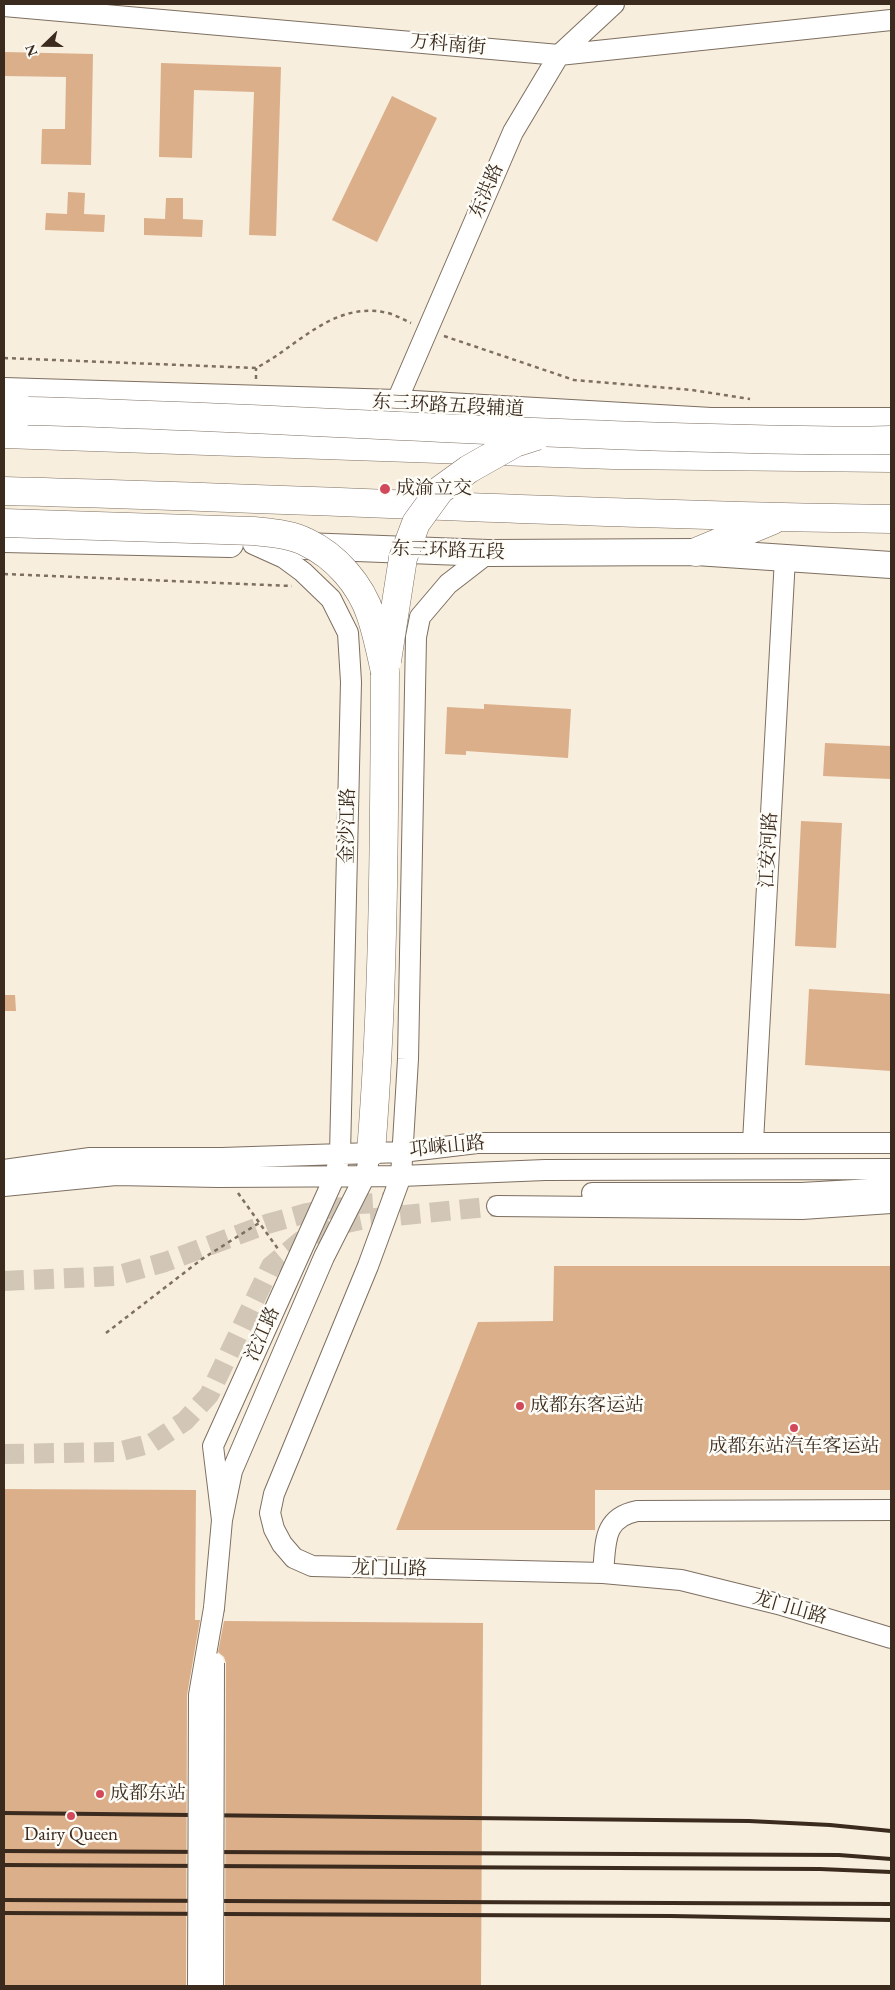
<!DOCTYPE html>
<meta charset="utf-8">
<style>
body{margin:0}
#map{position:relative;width:895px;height:1990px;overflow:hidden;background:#f8eedd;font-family:"EB Garamond",serif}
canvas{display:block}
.frame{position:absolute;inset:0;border:5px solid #3b2a1e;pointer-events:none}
.north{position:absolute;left:20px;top:20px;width:50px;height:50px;-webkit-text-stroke:4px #fdfcf7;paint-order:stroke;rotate:248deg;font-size:14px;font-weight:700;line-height:20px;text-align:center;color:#3b2a1e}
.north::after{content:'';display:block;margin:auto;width:18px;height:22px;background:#3b2a1e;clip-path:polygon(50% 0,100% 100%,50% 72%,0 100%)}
</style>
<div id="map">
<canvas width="895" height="1990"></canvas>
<div class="frame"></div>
<div class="north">N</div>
</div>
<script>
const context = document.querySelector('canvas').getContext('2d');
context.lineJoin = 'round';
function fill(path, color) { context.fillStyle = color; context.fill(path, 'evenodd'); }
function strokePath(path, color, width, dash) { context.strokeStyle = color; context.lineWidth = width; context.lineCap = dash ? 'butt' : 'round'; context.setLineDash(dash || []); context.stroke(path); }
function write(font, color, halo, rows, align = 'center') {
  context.font = font + ' "EB Garamond","Noto Serif SC",serif'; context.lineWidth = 5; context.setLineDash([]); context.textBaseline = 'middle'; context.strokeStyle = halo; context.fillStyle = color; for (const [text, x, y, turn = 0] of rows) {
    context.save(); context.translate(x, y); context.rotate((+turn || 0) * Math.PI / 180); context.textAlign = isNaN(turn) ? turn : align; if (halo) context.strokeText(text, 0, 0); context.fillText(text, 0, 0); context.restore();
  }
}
fill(new Path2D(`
 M 4,52 L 93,54 L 91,165 L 41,164 L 42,129 L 65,129 L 66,77 L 4,76 Z
 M 161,63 L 281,67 L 276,236 L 249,235 L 254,92 L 194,90 L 192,158 L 159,157 Z
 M 392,96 L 437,118 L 377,242 L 332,220 Z
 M 68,192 L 85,193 L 84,214 L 105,215 L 104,232 L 45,230 L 46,213 L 67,214 Z
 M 166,198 L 183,198 L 183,219 L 203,220 L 202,237 L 144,235 L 144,218 L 165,219 Z
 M 484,704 L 571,709 L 568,758 L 466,751 L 466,755 L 445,754 L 447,707 L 484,709 Z
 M 825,743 L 891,746 L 891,779 L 823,776 Z
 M 801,821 L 842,823 L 836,948 L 795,946 Z
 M 809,989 L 891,994 L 891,1071 L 805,1065 Z
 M 4,995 L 15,995 L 16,1011 L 4,1011 Z
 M 554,1266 L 891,1266 L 891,1490 L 595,1490 L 595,1530 L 396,1530 L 478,1322 L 553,1321 Z
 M 4,1489 L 196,1490 L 195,1620 L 200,1620 L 187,1695 L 186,1986 L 4,1986 Z
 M 224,1621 L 483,1623 L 481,1986 L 225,1986 L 226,1663 L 224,1657 L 218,1652 Z`), '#dbaf8a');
strokePath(new Path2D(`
 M 4,1281 L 115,1276 L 165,1262 L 267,1224 L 307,1213 L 359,1204 L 408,1201
 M 4,1454 L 118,1452 L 152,1443 L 185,1421 L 209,1395 L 271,1266 L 301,1241 L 332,1226 L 365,1219 L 497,1206`), '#d2c7b7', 20, [20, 10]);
const minor = new Path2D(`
 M 4,6 L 559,55 L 891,20
 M 396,403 L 513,132 L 559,55 L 614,4
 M 488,553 L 448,584 L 420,617 L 416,637 L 408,1059 L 401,1176 L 368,1266 L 274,1494 L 270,1513 L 274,1529 L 282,1544 L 294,1558 L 312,1566 L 603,1573 L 681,1580 L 778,1604 L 891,1638
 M 753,1142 L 785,558
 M 4,1170 L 90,1158 L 222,1158 L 402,1152 L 477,1143 L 891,1143
 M 4,1186 L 116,1175 L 218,1177 L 401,1176 L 545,1170 L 891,1169
 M 592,1193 L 801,1193 L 891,1188
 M 497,1206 L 802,1209 L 891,1203
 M 222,1520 L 213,1446 L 335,1176 L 340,1154 L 351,682 L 348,633 L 331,599 L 303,572 L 284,558 L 253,544
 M 603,1573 C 606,1544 602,1518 637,1511 L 891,1510
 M 214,1608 L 222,1520 L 232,1471 L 324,1257 L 365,1176 L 368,1164`);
const major = new Path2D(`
 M 4,391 L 396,403 L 711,421 L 891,421
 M 4,539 L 230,544
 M 304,546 L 488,553 L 696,552 L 891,565`);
const highway = new Path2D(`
 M 4,410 L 28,411
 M 4,434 L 613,455 L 891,458
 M 4,491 C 300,498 595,515 891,519
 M 696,552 L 773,520
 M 371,1152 C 384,992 384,833 385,672`);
strokePath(minor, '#7d6f61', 22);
strokePath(major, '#7d6f61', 28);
strokePath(highway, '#7d6f61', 29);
strokePath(new Path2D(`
 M 444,336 L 574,380 L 692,390 L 750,399
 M 4,358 L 256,368 C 297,347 331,303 383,312 C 392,313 402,319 411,323
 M 256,379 L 256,368
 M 4,574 L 292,586
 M 238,1193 L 278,1249
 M 106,1333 L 202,1259 L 259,1223`), '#7d6f61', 2.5, [4, 4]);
strokePath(minor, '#fff', 20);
strokePath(major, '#fff', 26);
strokePath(highway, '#fff', 28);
strokePath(new Path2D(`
 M 4,1813 L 749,1821 L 830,1825 L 891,1831
 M 4,1851 L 839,1855 L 891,1859
 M 4,1865 L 820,1869 L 891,1872
 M 4,1900 L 891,1904
 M 4,1913 L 671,1916 L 891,1920`), '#3b2a1e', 4);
const minorBridge = new Path2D(`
 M 198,1986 L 199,1695 L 214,1608
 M 213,1986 L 214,1663`);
const highwayBridge = new Path2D(`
 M 28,411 C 244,416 459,431 674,437 C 747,439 819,442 891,440
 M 4,523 L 253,531 C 271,533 291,534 306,542 C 336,556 361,585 371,616 C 377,634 381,653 385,672
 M 387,661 L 403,558 L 416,523 L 440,490 L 469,469 L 515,443 L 537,436`);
strokePath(minorBridge, '#7d6f61', 22, []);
strokePath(highwayBridge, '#7d6f61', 29, []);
strokePath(minorBridge, '#fff', 20);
strokePath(highwayBridge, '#fff', 28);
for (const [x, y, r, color] of [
 [385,489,6,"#d1495b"],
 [520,1406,5,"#d1495b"],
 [794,1428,5,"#d1495b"],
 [100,1794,5,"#d1495b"],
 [71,1816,5,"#d1495b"]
]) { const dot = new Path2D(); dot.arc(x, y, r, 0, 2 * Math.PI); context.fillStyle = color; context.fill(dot); strokePath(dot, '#fdfcf7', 2); }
write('19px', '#3b2a1e', '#fdfcf7', [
 ["万科南街",448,45,5],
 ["东洪路",487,191,-67],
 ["东三环路五段辅道",448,406,3],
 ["东三环路五段",448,551,2],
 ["金沙江路",348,826,-89],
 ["江安河路",769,850,-87],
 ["邛崃山路",447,1147,-6],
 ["沱江路",263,1334,-66],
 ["龙门山路",389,1569,1],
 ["龙门山路",790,1608,16]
]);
write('19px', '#3b2a1e', '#fdfcf7', [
 ["成渝立交",396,489],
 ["成都东客运站",530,1406],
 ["成都东站汽车客运站",794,1447,"center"],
 ["成都东站",110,1794],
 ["Dairy Queen",71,1835,"center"]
], 'left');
</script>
